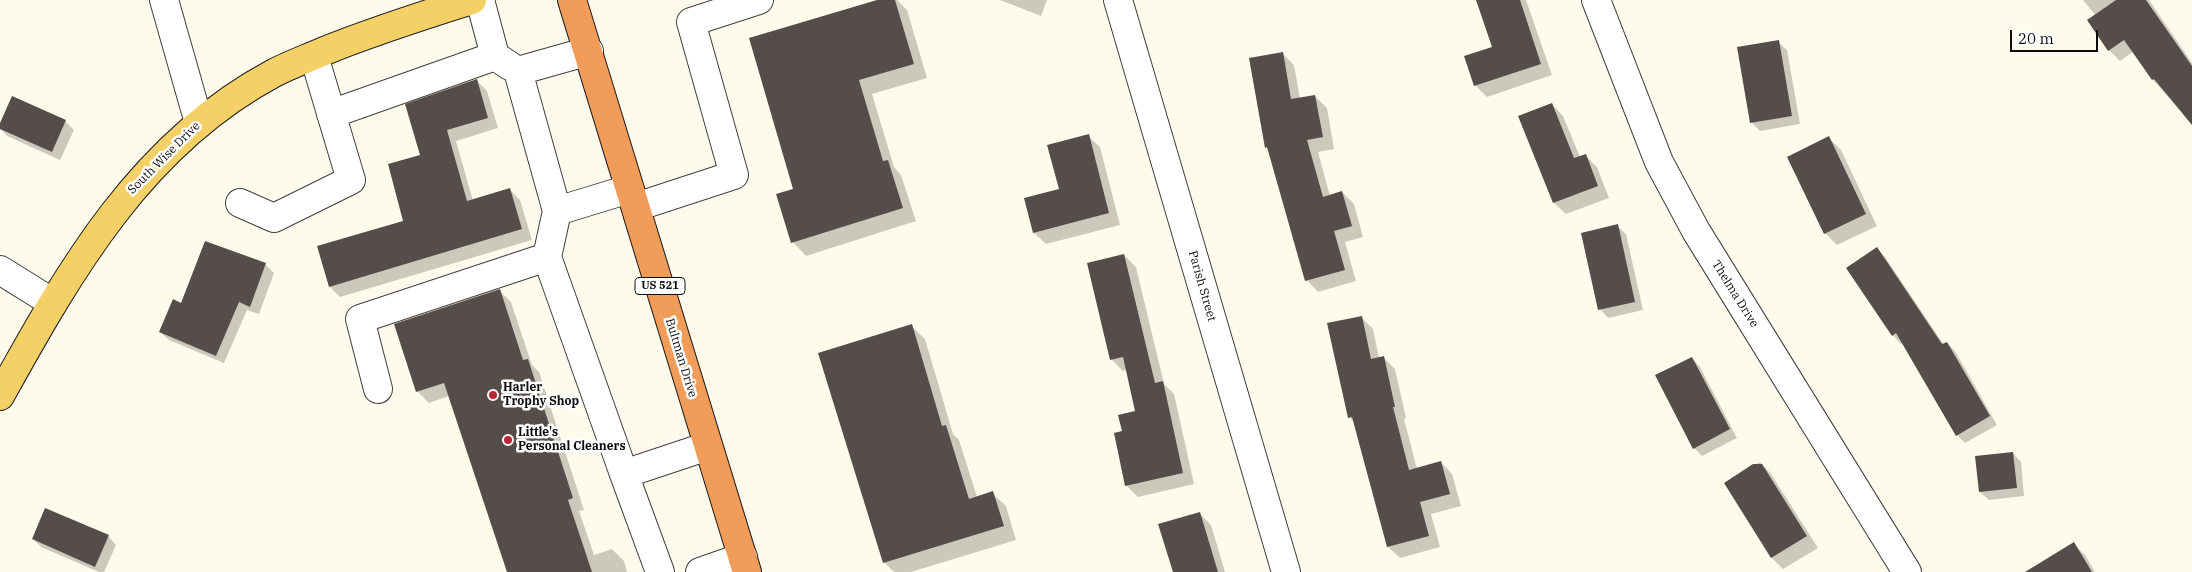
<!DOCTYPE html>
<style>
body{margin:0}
#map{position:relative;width:2192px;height:572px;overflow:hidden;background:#fffbec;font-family:"IBM Plex Serif",serif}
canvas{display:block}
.scale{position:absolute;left:2010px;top:30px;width:88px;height:22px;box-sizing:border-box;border:2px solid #0c0c0c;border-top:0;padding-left:6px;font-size:15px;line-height:18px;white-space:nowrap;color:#0c0c0c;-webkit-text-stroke:4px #fff;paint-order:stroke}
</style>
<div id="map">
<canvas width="2192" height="572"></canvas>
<div class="scale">20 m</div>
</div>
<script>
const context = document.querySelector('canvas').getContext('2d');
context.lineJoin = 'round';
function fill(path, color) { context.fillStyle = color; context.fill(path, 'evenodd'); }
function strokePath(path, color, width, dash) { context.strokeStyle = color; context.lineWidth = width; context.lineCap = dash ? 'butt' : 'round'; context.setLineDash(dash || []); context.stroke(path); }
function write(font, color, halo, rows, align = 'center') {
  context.font = font + ' "IBM Plex Serif",serif'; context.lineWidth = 5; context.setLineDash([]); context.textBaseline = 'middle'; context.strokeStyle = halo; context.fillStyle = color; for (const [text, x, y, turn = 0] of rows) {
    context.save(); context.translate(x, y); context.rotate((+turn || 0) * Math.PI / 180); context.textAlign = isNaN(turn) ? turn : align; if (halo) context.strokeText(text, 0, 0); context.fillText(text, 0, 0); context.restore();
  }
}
fill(new Path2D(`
 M 881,0 L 897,0 L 907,10 L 927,78 L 872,94 L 894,167 L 901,175 L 916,221 L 806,256 L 793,242 L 795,190 Z
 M 1000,0 L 1047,0 L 1041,16 Z
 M 1478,0 L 1526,0 L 1552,75 L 1487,97 L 1475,85 L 1494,48 Z
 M 2083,0 L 2149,0 L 2192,63 L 2192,123 L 2153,80 L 2134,51 L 2120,61 L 2109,50 L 2096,16 Z
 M 1778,42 L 1787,50 L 1800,124 L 1760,131 L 1752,123 L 1739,48 Z
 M 1282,53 L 1294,65 L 1300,99 L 1315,96 L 1327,108 L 1334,149 L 1318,152 L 1330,196 L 1342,192 L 1354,204 L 1363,237 L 1345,242 L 1356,281 L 1318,292 L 1307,280 L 1269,150 L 1266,147 Z
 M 476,80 L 487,91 L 498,128 L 456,141 L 473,201 L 510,190 L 520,200 L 532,240 L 340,297 L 330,287 L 404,221 L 422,156 Z
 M 1552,104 L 1563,116 L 1580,157 L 1585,155 L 1597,167 L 1609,198 L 1566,214 L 1554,203 L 1520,117 Z
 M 65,121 L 74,130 L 60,160 L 7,136 L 0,128 L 0,126 Z
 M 1088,136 L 1100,147 L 1120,225 L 1046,244 L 1034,233 L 1061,190 Z
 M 1829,138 L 1841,150 L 1877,226 L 1837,245 L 1825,233 Z
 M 1617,226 L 1626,234 L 1643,310 L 1608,318 L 1600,309 Z
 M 1877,249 L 1885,257 L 1944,345 L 1947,343 L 1955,351 L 1997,425 L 1965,443 L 1957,435 L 1903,342 L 1901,344 L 1893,335 L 1848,268 Z
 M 1124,255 L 1136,267 L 1164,384 L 1174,394 L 1194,484 L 1138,497 L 1126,485 L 1123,432 L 1136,412 L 1127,370 L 1123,371 L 1111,359 Z
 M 265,264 L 274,273 L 259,314 L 247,310 L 224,363 L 169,340 L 160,332 L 182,304 Z
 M 500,291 L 511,302 L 532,365 L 539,372 L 584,510 L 579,511 L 594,555 L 612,549 L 624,561 L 627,572 L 509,572 L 449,396 L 429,403 L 417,391 Z
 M 1361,317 L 1373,329 L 1379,358 L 1383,357 L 1395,369 L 1406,418 L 1404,419 L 1417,469 L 1441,462 L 1452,474 L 1461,506 L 1431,514 L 1440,547 L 1400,558 L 1388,547 L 1355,422 L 1349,417 Z
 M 911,326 L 925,339 L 953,434 L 959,440 L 977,497 L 992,493 L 1006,506 L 1016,540 L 911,572 L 894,572 L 885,563 L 820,354 Z
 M 1692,358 L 1700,367 L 1737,438 L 1702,456 L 1694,448 Z
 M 2013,453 L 2021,462 L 2024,496 L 1989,500 L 1980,492 Z
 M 1760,462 L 1771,474 L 1818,548 L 1783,569 L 1772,558 L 1725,483 Z
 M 1199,513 L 1211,525 L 1225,572 L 1174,572 Z
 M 108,536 L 116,545 L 104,572 L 99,572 L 41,547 L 33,539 Z
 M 2073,544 L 2085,555 L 2095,572 L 2039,572 Z`), '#0003');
fill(new Path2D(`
 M 877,0 L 895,0 L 914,64 L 859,80 L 883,161 L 888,160 L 903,208 L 791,243 L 776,194 L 793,189 L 749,38 Z
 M 1476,0 L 1520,0 L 1541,64 L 1474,86 L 1464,56 L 1492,47 Z
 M 2116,0 L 2146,0 L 2192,66 L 2192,125 L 2154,79 L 2152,80 L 2124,40 L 2108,51 L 2087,20 Z
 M 1779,40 L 1792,116 L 1750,123 L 1737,47 Z
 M 1283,52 L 1291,99 L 1315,95 L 1323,137 L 1307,140 L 1323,197 L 1342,191 L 1352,226 L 1334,231 L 1345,270 L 1305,281 L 1267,147 L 1265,148 L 1249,58 Z
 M 477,79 L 488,118 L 447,130 L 467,201 L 510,188 L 522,229 L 329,287 L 317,246 L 403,221 L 388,164 L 420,155 L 405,104 Z
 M 12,96 L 66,120 L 52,152 L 0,129 L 0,123 Z
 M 1552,103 L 1574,158 L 1586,154 L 1598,186 L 1553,203 L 1518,116 Z
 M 1089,134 L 1109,213 L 1033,233 L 1024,198 L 1059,189 L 1047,145 Z
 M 1829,136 L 1866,214 L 1824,234 L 1787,157 Z
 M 1618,224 L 1635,302 L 1598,310 L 1581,233 Z
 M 205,241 L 266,263 L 250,307 L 239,302 L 216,356 L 159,332 L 173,299 L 181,303 Z
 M 1877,247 L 1942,344 L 1947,342 L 1990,416 L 1956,436 L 1896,333 L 1892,336 L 1846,268 Z
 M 1124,254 L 1155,383 L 1163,381 L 1183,473 L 1125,486 L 1114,433 L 1122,431 L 1118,415 L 1135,411 L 1123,357 L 1110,360 L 1087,263 Z
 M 500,289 L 523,360 L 528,359 L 573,498 L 568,500 L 592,572 L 507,572 L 444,383 L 416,392 L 394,324 Z
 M 1362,316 L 1371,359 L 1384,356 L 1395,407 L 1393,407 L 1409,470 L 1441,461 L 1450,494 L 1420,502 L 1429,536 L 1387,547 L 1352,417 L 1348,418 L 1327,323 Z
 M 912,324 L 942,426 L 946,425 L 969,499 L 993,491 L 1004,526 L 883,563 L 818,353 Z
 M 1692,357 L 1730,429 L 1693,449 L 1655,375 Z
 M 2013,452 L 2017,488 L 1979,492 L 1975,456 Z
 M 1753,464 L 1762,464 L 1807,536 L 1771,558 L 1724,483 Z
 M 45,508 L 109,535 L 95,567 L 32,539 Z
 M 1200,512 L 1218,572 L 1173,572 L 1158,524 Z
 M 2074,542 L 2092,572 L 2025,572 Z`), '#554d49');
const minor = new Path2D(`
 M 164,0 L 199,123
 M 480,0 L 495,56 L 510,66
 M 1118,0 L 1286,572
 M 1596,0 L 1659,162 L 1696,231 L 1907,572
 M 589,51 L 518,71 L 557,211 L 629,189
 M 331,114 L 495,56
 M 240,203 L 274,218 L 351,180 L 314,56
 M 636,207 L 734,175 L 691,22 L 759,0
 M 557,211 L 547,257 L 624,474 L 708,446
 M 0,270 L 53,303
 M 378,389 L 360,319 L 547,257
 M 624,474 L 660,572
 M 700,572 L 743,557`);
const major = new Path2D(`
 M 0,396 C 70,270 141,144 274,73 C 289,65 306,59 322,52 C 371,32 421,16 472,0`);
const highway = new Path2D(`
 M 572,0 L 747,572`);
strokePath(minor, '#3f3f3f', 30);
strokePath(major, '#1d1d1d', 30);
strokePath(highway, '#1d1d1d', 30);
strokePath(minor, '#fff', 28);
strokePath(major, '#f5d066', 28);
strokePath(highway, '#f19c58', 28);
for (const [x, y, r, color] of [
 [493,395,5,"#b92831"],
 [508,440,5,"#b92831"]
]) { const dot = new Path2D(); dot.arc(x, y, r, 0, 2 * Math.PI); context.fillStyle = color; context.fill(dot); strokePath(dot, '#fff', 2); }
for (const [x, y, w] of [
 [660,286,50]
]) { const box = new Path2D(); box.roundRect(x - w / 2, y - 8.5, w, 17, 4); context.fillStyle = '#fff'; context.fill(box); strokePath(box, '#0c0c0c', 1); }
write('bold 11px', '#0c0c0c', null, [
 ["US 521",660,286]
]);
write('12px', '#0c0c0c', '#fff', [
 ["South Wise Drive",164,158,-45],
 ["Parish Street",1202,286,74],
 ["Thelma Drive",1735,294,58],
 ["Bultman Drive",681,358,73]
]);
write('bold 12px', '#0c0c0c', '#fff', [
 ["Harler",503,388],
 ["Trophy Shop",503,402],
 ["Little's",518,433],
 ["Personal Cleaners",518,447]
], 'left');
</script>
